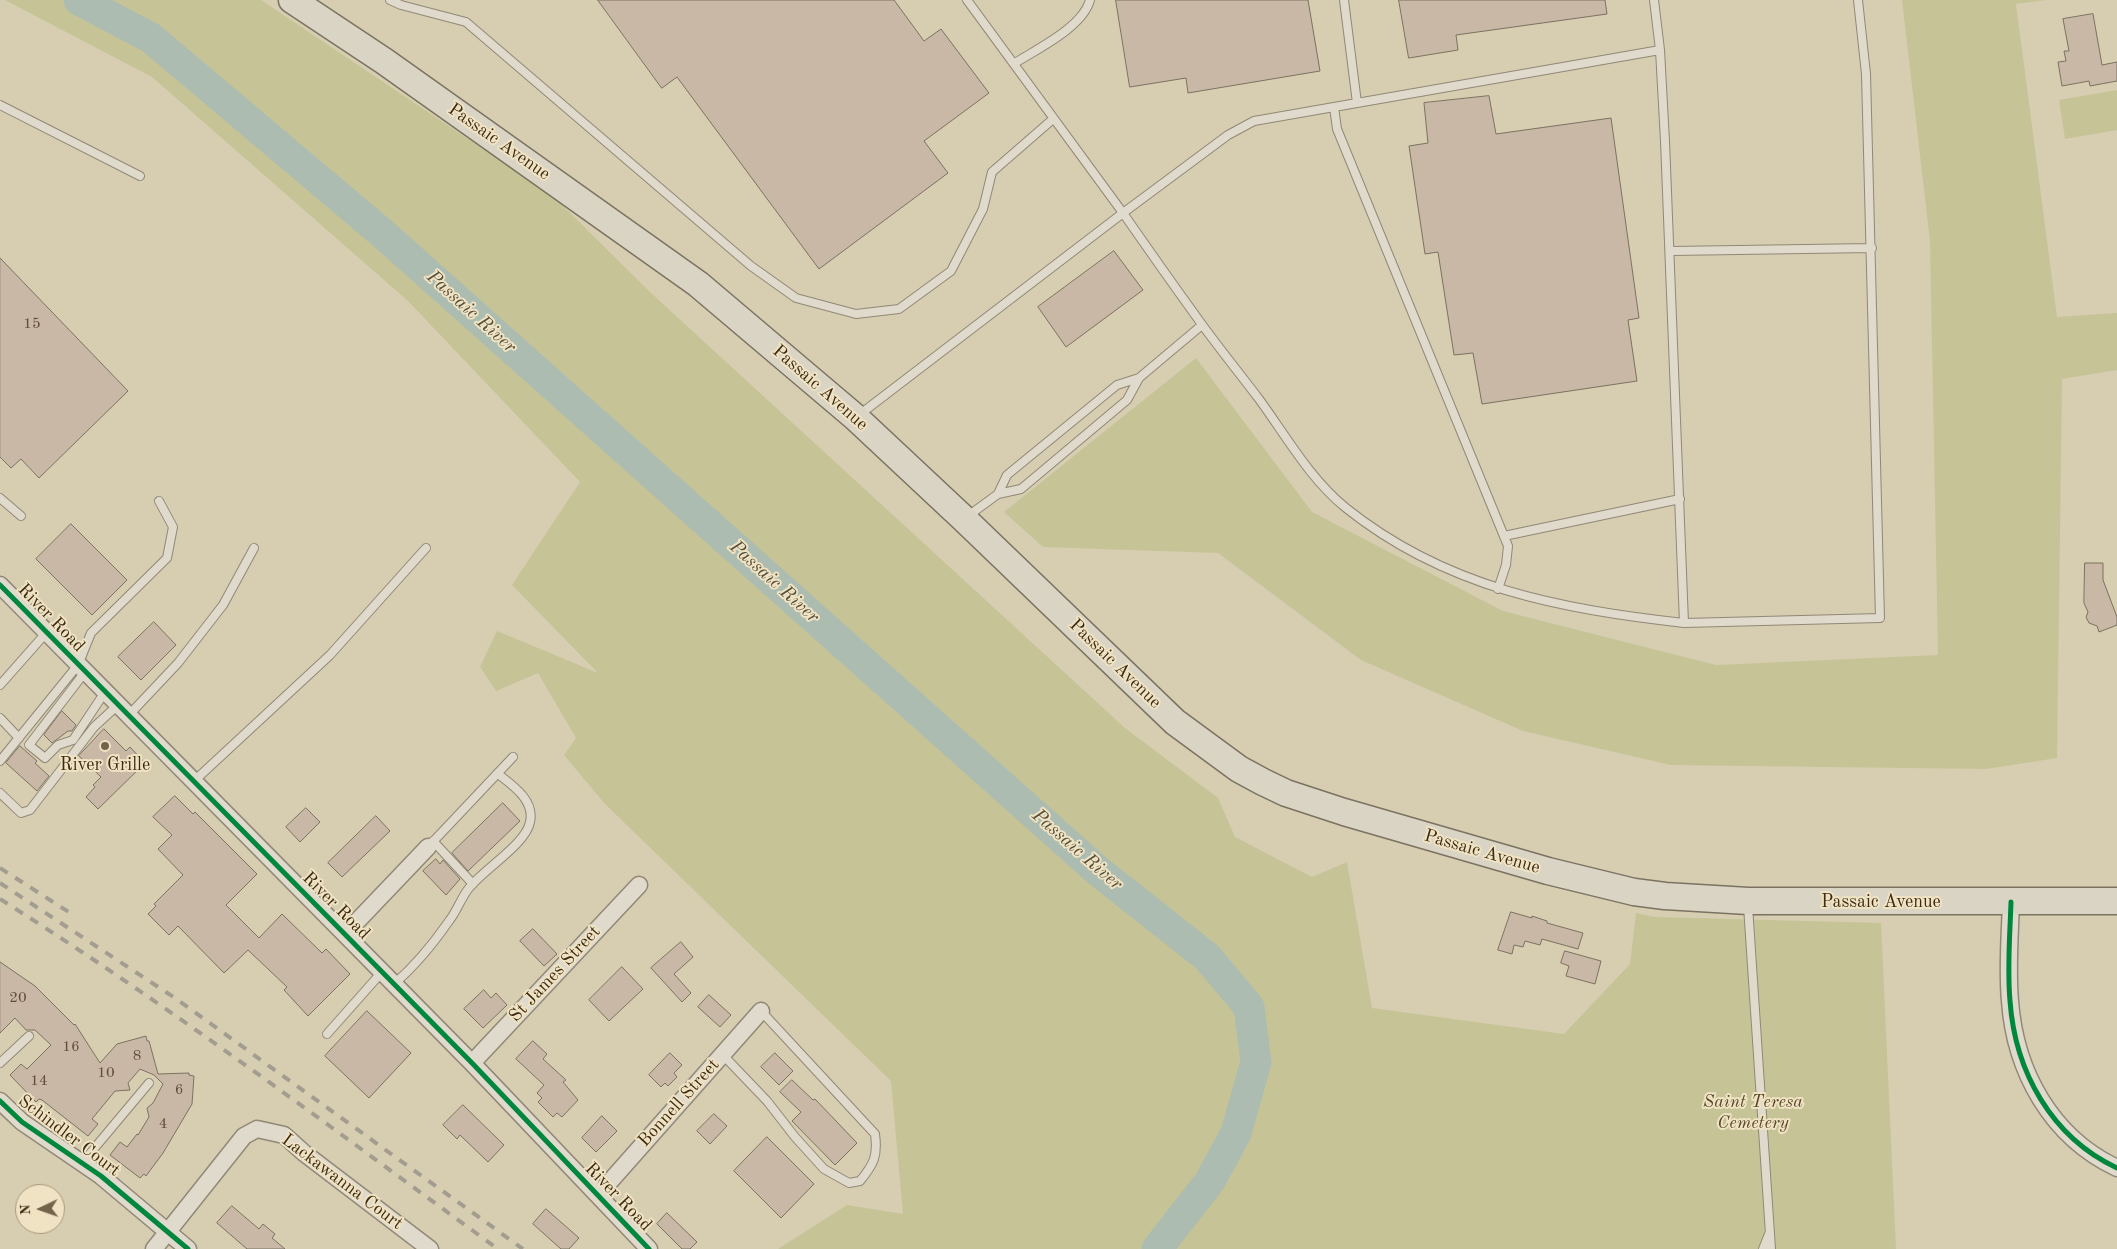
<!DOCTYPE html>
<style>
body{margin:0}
#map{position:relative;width:2117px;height:1249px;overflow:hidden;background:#d7cdb1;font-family:"Old Standard TT",serif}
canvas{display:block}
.north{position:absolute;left:15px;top:1184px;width:50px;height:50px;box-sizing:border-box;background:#efe3c3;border:1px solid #a8997c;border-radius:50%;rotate:267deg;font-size:14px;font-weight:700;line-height:20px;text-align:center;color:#3d2a12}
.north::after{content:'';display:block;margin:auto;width:18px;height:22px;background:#73634a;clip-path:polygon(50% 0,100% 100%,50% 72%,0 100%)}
</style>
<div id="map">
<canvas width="2117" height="1249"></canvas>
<div class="north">N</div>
</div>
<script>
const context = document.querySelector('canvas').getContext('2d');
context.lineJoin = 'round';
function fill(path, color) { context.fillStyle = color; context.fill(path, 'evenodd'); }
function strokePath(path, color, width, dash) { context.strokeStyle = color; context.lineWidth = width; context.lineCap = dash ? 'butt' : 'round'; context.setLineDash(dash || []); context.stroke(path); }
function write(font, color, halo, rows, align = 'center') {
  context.font = font + ' "Old Standard TT",serif'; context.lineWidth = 4; context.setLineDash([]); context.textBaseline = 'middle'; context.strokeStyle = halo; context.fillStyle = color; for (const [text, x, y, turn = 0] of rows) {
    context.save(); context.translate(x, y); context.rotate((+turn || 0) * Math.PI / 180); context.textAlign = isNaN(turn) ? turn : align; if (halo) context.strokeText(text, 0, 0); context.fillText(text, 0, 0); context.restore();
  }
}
fill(new Path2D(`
 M 5,0 L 261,0 L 264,2 L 553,196 L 651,293 L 1125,728 L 1218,798 L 1235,837 L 1312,877 L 1347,862 L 1372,1008 L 1564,1034 L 1630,964 L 1636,913 L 1655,917 L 1881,923 L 1896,1249 L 778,1249 L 847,1205 L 903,1214 L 891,1081 L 605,804 L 564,755 L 576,738 L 538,673 L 496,691 L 480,667 L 497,631 L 598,673 L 512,585 L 580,482 L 408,301 L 152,77 Z
 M 1902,0 L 2046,0 L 2016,4 L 2057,317 L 2117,313 L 2117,370 L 2062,379 L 2057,758 L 1986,769 L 1671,765 L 1523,731 L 1361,660 L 1218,553 L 1043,547 L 1004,512 L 1196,358 L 1312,512 L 1503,611 L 1716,665 L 1938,655 L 1930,241 Z
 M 2117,90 L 2117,130 L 2065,139 L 2059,100 Z`), '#c6c497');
strokePath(new Path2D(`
 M 79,0 L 151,38 L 382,233 L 1098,871 L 1207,957 L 1249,1007 L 1256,1062 L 1236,1133 L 1210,1181 L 1157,1249`), '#acbcb0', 31);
const building = new Path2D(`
 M 598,0 L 894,0 L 924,41 L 941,29 L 989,93 L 924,141 L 948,173 L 819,269 L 677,77 L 662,88 Z
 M 1116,0 L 1308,0 L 1320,71 L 1188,93 L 1186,78 L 1130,87 Z
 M 1399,0 L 1605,0 L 1607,14 L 1456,35 L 1458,50 L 1409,58 Z
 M 2093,14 L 2102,65 L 2117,62 L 2117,81 L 2090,86 L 2089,81 L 2062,86 L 2058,62 L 2066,61 L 2064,51 L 2069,51 L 2063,19 Z
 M 1489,96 L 1496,134 L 1611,118 L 1639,318 L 1628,320 L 1637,381 L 1482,404 L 1473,353 L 1454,355 L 1438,252 L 1425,254 L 1409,146 L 1428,143 L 1424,103 Z
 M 1114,251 L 1143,290 L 1066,347 L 1038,307 Z
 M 0,258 L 128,391 L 39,478 L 21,459 L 11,468 L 0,457 Z
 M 71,524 L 127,580 L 92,615 L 36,559 Z
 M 2085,563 L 2103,563 L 2103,580 L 2117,617 L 2117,625 L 2099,632 L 2097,626 L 2089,623 L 2086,617 L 2088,612 L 2084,603 Z
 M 154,622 L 176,645 L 141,680 L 118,657 Z
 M 62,711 L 76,725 L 72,731 L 68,731 L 52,743 L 44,735 Z
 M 104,729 L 126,751 L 130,747 L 145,763 L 98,809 L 86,797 L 95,787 L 93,785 L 101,777 L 79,756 Z
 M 20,746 L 37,761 L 35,763 L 49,776 L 37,791 L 6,763 Z
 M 175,796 L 193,814 L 195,812 L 257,874 L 226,905 L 259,938 L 282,914 L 322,953 L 326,949 L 350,974 L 308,1016 L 284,990 L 287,987 L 248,950 L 224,973 L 178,926 L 169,935 L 148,914 L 156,906 L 154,904 L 183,875 L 158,849 L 172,835 L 153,817 Z
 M 503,803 L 520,821 L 468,871 L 452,853 Z
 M 306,808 L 320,822 L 300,842 L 286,827 Z
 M 376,816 L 390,831 L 342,877 L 328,863 Z
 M 436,859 L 440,864 L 443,860 L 460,879 L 446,895 L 423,871 Z
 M 1511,912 L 1532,918 L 1532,916 L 1547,921 L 1547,923 L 1583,933 L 1578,949 L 1542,939 L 1540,945 L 1525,941 L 1523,947 L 1514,945 L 1512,954 L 1498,950 Z
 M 533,929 L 557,954 L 544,966 L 520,941 Z
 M 681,942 L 693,957 L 674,974 L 691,993 L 682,1002 L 651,968 Z
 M 1565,951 L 1601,961 L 1595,984 L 1566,976 L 1569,966 L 1561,963 Z
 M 0,962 L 35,986 L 74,1025 L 75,1024 L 100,1063 L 117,1044 L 146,1036 L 147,1041 L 149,1041 L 158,1074 L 189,1073 L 189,1075 L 194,1076 L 192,1104 L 163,1153 L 146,1176 L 144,1174 L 140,1178 L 110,1155 L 120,1142 L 127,1147 L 137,1134 L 138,1135 L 149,1117 L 147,1108 L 153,1103 L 163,1084 L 154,1075 L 140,1069 L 128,1083 L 130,1090 L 115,1091 L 92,1119 L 98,1124 L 88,1136 L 42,1100 L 39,1099 L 36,1102 L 10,1075 L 21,1064 L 27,1069 L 51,1045 L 35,1030 L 26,1030 L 15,1018 L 0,1033 Z
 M 622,967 L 643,989 L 609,1021 L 589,1000 Z
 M 484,990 L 491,998 L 496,993 L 507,1005 L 483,1028 L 464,1009 Z
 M 709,995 L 731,1015 L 720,1027 L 698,1007 Z
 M 367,1011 L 411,1053 L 369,1098 L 325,1056 Z
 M 533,1041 L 547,1054 L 543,1059 L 566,1080 L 563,1082 L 578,1100 L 562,1117 L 557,1113 L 553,1117 L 538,1102 L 542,1098 L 537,1093 L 544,1085 L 516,1059 Z
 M 670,1053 L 682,1065 L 674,1073 L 677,1077 L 668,1086 L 665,1083 L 661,1087 L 649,1075 Z
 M 775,1053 L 793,1071 L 779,1085 L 761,1067 Z
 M 792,1080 L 813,1100 L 815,1099 L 857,1143 L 835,1165 L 792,1121 L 801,1112 L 780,1092 Z
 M 463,1105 L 504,1145 L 488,1162 L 460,1135 L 457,1139 L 443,1125 Z
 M 714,1114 L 727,1126 L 710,1144 L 697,1131 Z
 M 602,1116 L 617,1131 L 596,1152 L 582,1138 Z
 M 767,1137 L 814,1184 L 781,1218 L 734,1171 Z
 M 232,1206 L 259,1229 L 263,1224 L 275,1234 L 272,1238 L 285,1249 L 247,1249 L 217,1223 Z
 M 546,1209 L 579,1238 L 569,1249 L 561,1249 L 533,1224 Z
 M 667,1213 L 697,1242 L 690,1249 L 682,1249 L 657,1224 Z`);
fill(building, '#c8b8a5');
strokePath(building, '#7b7261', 1);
const service = new Path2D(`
 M 390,0 L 401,5 L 466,22 L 751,266 L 796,298 L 856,314 L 899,309 L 951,271 L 983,209 L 992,172 L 1053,119
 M 1344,0 L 1357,103
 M 1654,0 L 1660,50 L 1665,141 L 1684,623 C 1560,609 1446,588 1346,508 C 1310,479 1286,436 1259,399 C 1237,370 1214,342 1193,312 C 1169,279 1146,246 1123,213 L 1228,135 L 1254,121 L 1660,50
 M 1015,63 C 1037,49 1083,27 1090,0
 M 0,105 L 140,176
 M 1334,107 L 1337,129 L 1508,546 L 1506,565 L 1498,589
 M 1671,251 L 1872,248
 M 859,415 L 1123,213 L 967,0
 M 998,494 L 1007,475 L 1117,385 L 1139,378 L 1202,325
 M 0,498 L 21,516
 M 968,516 L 998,494 L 1021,489 L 1127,400 L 1139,378
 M 1504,536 L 1680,499
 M 1684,623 L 1880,618 L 1866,74 L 1858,0
 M 85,672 L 29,745 L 45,758 L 58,745 L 73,740 L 105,692
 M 0,685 L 46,633
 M 128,716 L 178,663 L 223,605 L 254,548
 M 0,718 L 19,738
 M 0,761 L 78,665 L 91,633 L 167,558 L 173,527 L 159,501
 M 193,782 L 330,655 L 426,548
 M 0,793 L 21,813 L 30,810 L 94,727 L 118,705
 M 433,841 L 473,884
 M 428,847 L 513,757
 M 1748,906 L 1771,1249
 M 394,984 C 415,966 433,944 449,921 C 457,911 461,898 469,888 C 484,869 526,844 530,822 C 535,800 512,785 498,774
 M 327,1034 L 382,972
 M 722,1054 L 767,1101 L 795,1137 L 824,1169 L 849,1183 L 860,1181 C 874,1164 878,1156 875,1134 L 761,1011
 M 0,1063 L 29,1036
 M 82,1163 L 149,1083
 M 1763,1249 L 1769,1234`);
const minor = new Path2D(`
 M 0,585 L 472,1063 L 649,1249
 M 2011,902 C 2010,934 2007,968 2010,1001 C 2015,1071 2051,1137 2117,1168
 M 345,934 L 428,847
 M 472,1063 L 639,885
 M 0,1101 L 22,1122 L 101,1176 L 188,1249
 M 598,1195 L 761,1011
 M 154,1249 L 244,1136 L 257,1129 L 284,1135 L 304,1153 L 430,1249`);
const primary = new Path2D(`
 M 292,0 L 384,61 L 698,284 L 855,417 L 964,519 L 1175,722 L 1239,769 L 1263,782 L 1286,793 L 1344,812 L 1548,871 L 1634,892 L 1665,896 L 1748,901 L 2117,901`);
strokePath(service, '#918876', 10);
strokePath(minor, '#918876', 19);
strokePath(primary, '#7b7261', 29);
strokePath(service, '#e0dacc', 8);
strokePath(minor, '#e0dacc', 16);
strokePath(primary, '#dad4c4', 26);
strokePath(new Path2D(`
 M 0,868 L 75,916
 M 0,883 L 175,998 L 523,1249
 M 0,899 C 172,1007 334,1130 498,1249`), '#a39d90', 4, [9, 9]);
strokePath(new Path2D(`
 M 0,585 L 472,1063 L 649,1249
 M 2011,902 C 2010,934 2007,968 2010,1001 C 2015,1071 2051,1137 2117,1168
 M 0,1101 L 22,1122 L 101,1176 L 188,1249`), '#00873e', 5);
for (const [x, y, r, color] of [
 [105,746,5,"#73634a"]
]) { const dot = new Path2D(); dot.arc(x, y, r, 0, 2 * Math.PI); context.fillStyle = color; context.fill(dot); strokePath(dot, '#efe3c3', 2); }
write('15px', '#604e38', null, [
 ["15",32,324],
 ["20",18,998],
 ["16",71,1047],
 ["8",137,1056],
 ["10",106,1073],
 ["14",39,1081],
 ["6",179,1090],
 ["4",163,1124]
]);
write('18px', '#3d2a12', '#efe3c3', [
 ["Passaic Avenue",499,142,35],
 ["Passaic Avenue",820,388,41],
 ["River Road",51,618,46],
 ["Passaic Avenue",1115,664,44],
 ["Passaic Avenue",1482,852,16],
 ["Passaic Avenue",1881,902],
 ["River Road",336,906,45],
 ["St James Street",555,974,-47],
 ["Bonnell Street",679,1103,-48],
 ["Schindler Court",69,1136,37],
 ["Lackawanna Court",342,1182,37],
 ["River Road",618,1197,46]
]);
write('18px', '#3d2a12', '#efe3c3', [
 ["River Grille",105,765]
]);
write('italic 18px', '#564728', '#efe3c3', [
 ["Saint Teresa",1753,1102],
 ["Cemetery",1753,1123]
]);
write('italic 19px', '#544d3a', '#efe3c3', [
 ["Passaic River",471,312,42],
 ["Passaic River",774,582,42],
 ["Passaic River",1077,850,41]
]);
</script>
